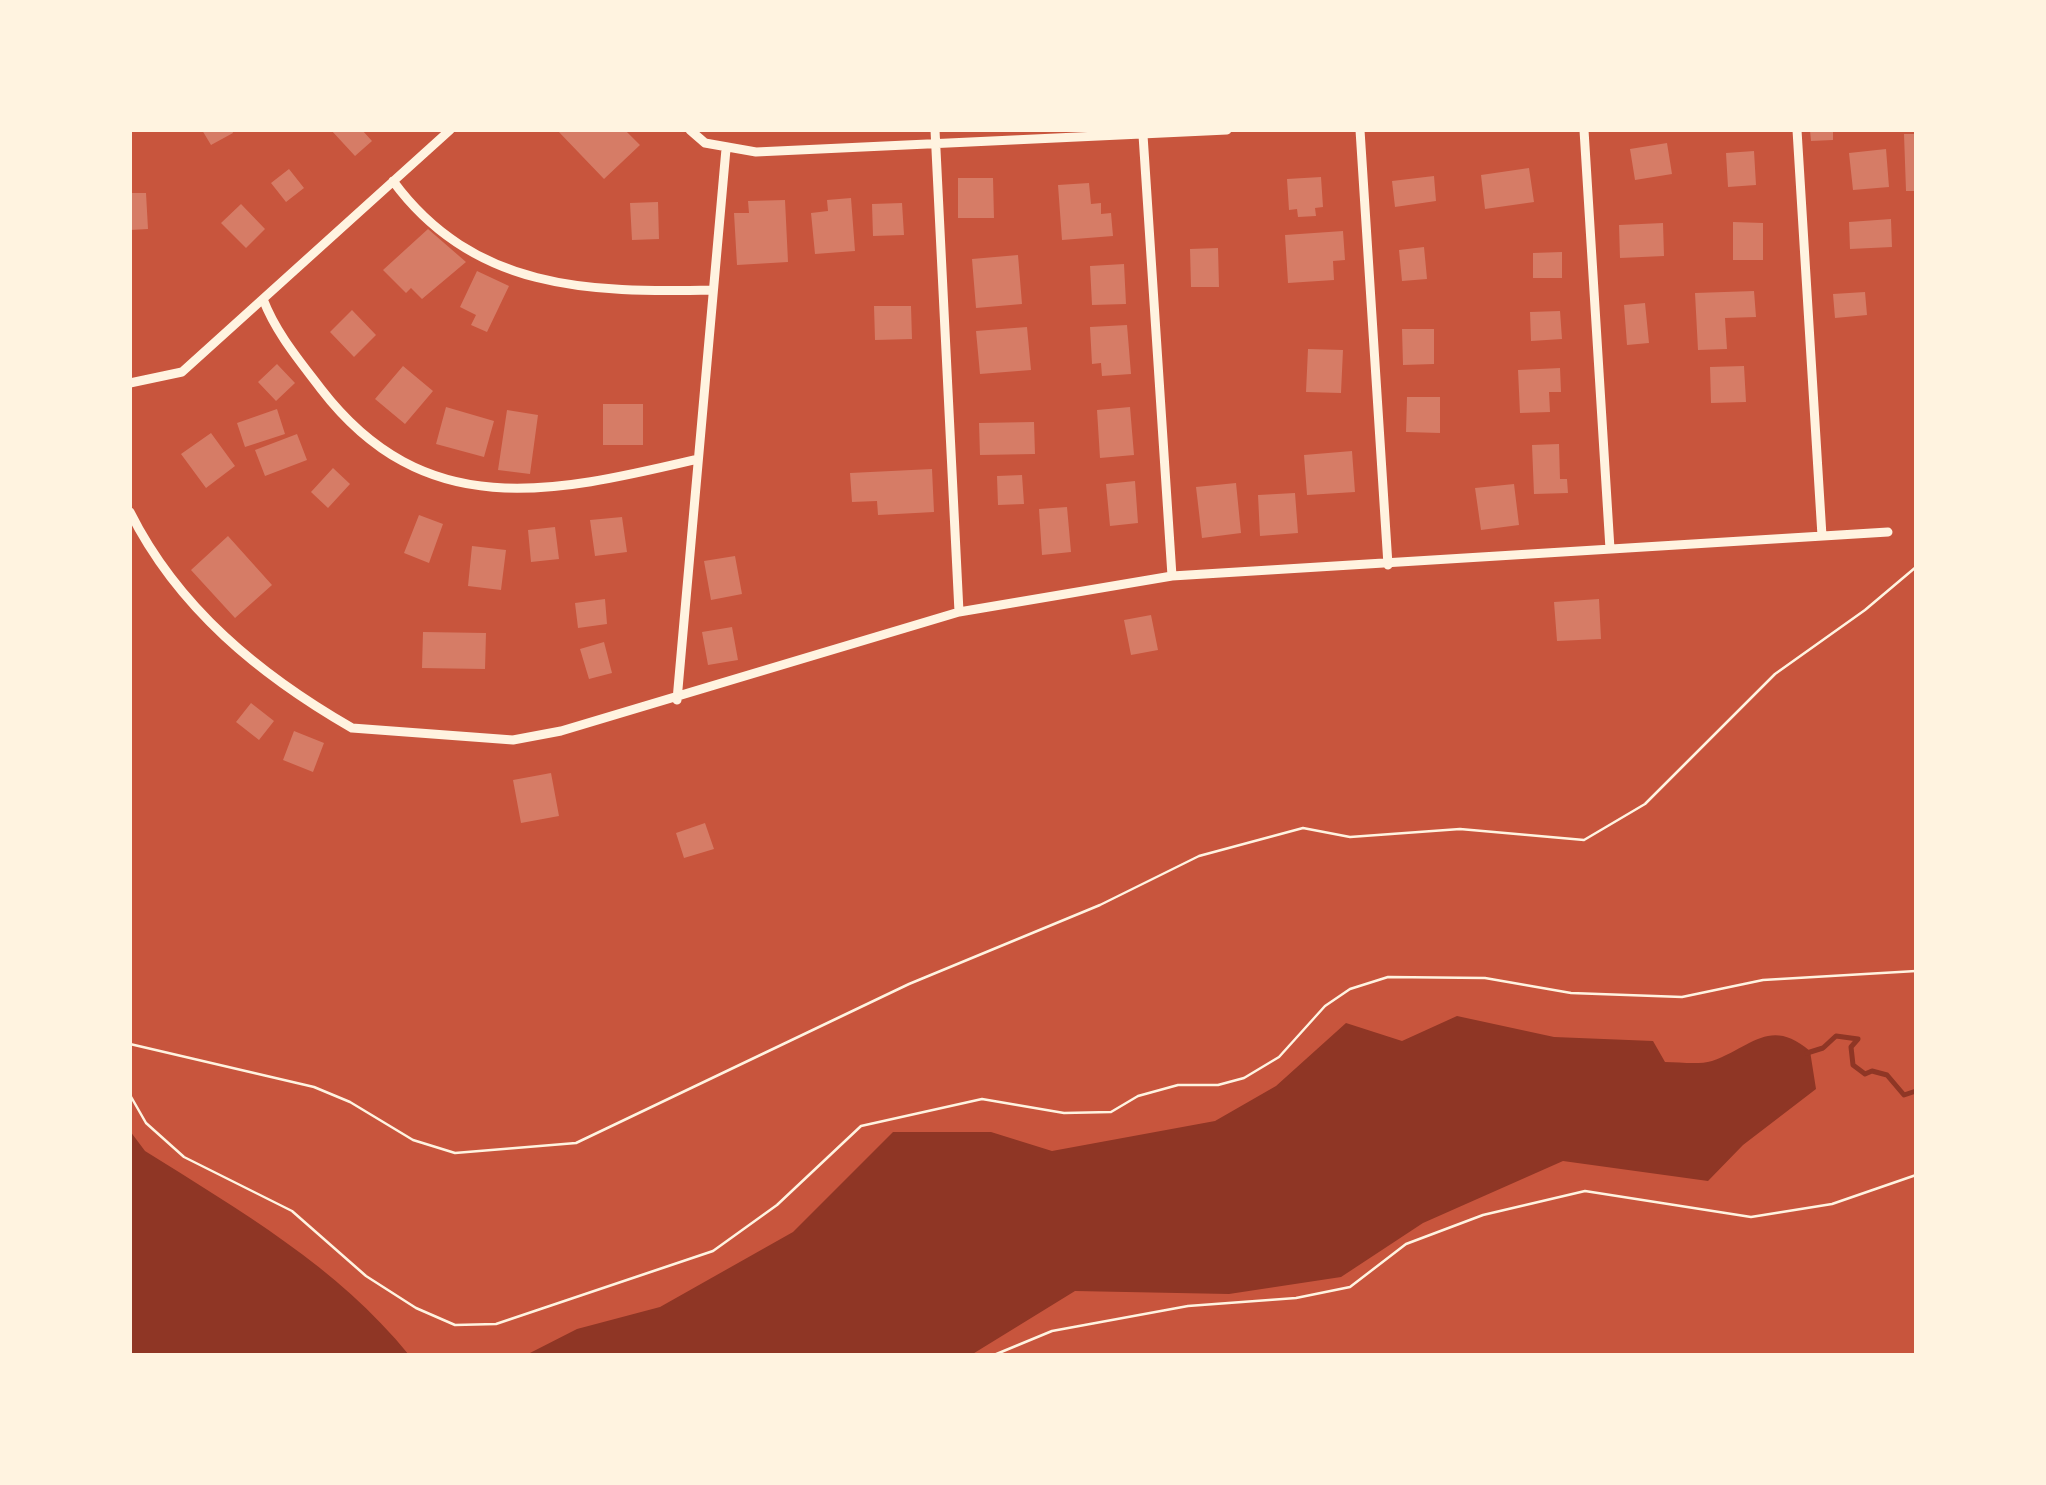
<!DOCTYPE html>
<style>
body{margin:0}
#map{position:relative;width:2046px;height:1485px;overflow:hidden;background:#c8553d;font-family:"IBM Plex Sans",sans-serif}
canvas{display:block}
.frame{position:absolute;inset:0;border:132px solid #fff3e0;pointer-events:none}
</style>
<div id="map">
<canvas width="2046" height="1485"></canvas>
<div class="frame"></div>
</div>
<script>
const context = document.querySelector('canvas').getContext('2d');
context.lineJoin = 'round';
function fill(path, color) { context.fillStyle = color; context.fill(path, 'evenodd'); }
function strokePath(path, color, width, dash) { context.strokeStyle = color; context.lineWidth = width; context.lineCap = dash ? 'butt' : 'round'; context.setLineDash(dash || []); context.stroke(path); }
fill(new Path2D(`
 M 1457,1016 L 1554,1037 L 1653,1041 L 1665,1062 C 1680,1062 1698,1065 1712,1061 C 1753,1046 1770,1017 1810,1051 L 1816,1089 L 1743,1145 L 1708,1181 L 1563,1161 L 1423,1223 L 1341,1277 L 1229,1294 L 1075,1291 L 971,1355 L 526,1355 L 577,1329 L 660,1307 L 793,1232 L 893,1132 L 991,1132 L 1052,1151 L 1215,1121 L 1276,1086 L 1346,1023 L 1402,1041 Z
 M 130,1131 L 145,1151 C 239,1210 338,1267 409,1355 L 130,1355 Z`), '#8f3625');
strokePath(new Path2D(`
 M 1807,1053 L 1823,1048 L 1836,1036 L 1858,1039 L 1851,1047 L 1853,1065 L 1865,1074 L 1872,1071 L 1887,1075 L 1904,1095 L 1916,1091`), '#8f3625', 5);
fill(new Path2D(`
 M 202,130 L 232,130 L 233,133 L 211,145 Z
 M 331,130 L 362,130 L 372,141 L 355,156 Z
 M 557,130 L 625,130 L 640,145 L 604,179 Z
 M 1810,130 L 1833,130 L 1833,140 L 1811,141 Z
 M 1904,134 L 1916,134 L 1916,191 L 1906,191 Z
 M 1667,143 L 1672,174 L 1635,180 L 1630,149 Z
 M 1886,149 L 1889,187 L 1853,190 L 1849,153 Z
 M 1754,151 L 1756,185 L 1728,187 L 1726,153 Z
 M 1529,168 L 1534,202 L 1485,209 L 1481,175 Z
 M 289,169 L 304,188 L 286,202 L 271,183 Z
 M 1434,176 L 1436,201 L 1395,207 L 1392,181 Z
 M 1321,177 L 1323,207 L 1315,208 L 1316,216 L 1298,217 L 1297,209 L 1289,210 L 1287,179 Z
 M 958,178 L 993,178 L 994,218 L 958,218 Z
 M 1089,183 L 1091,204 L 1101,203 L 1101,214 L 1111,213 L 1113,236 L 1062,240 L 1058,185 Z
 M 130,193 L 146,193 L 148,229 L 130,230 Z
 M 851,198 L 855,251 L 815,254 L 811,213 L 828,211 L 827,200 Z
 M 785,200 L 788,262 L 737,265 L 734,213 L 749,213 L 748,201 Z
 M 658,202 L 659,239 L 632,240 L 630,203 Z
 M 902,203 L 904,235 L 873,236 L 872,204 Z
 M 241,204 L 265,229 L 246,248 L 221,223 Z
 M 1891,219 L 1892,247 L 1850,249 L 1849,222 Z
 M 1733,222 L 1763,223 L 1763,260 L 1733,260 Z
 M 1663,223 L 1664,256 L 1620,258 L 1619,225 Z
 M 428,229 L 466,262 L 422,299 L 411,288 L 406,293 L 383,270 Z
 M 1343,231 L 1345,260 L 1333,261 L 1334,280 L 1288,283 L 1285,235 Z
 M 1424,247 L 1427,279 L 1402,281 L 1399,250 Z
 M 1218,248 L 1219,287 L 1191,287 L 1190,249 Z
 M 1562,252 L 1562,278 L 1533,278 L 1533,253 Z
 M 1018,255 L 1022,304 L 976,308 L 972,259 Z
 M 1124,264 L 1126,304 L 1092,305 L 1090,266 Z
 M 477,271 L 509,286 L 487,332 L 471,325 L 476,315 L 460,307 Z
 M 1754,291 L 1756,317 L 1725,318 L 1727,349 L 1698,350 L 1695,293 Z
 M 1865,292 L 1867,315 L 1835,318 L 1833,294 Z
 M 1645,303 L 1649,343 L 1627,345 L 1624,305 Z
 M 874,306 L 911,306 L 912,339 L 875,340 Z
 M 352,310 L 376,335 L 354,357 L 330,332 Z
 M 1560,311 L 1562,339 L 1531,341 L 1530,312 Z
 M 1127,325 L 1131,374 L 1102,376 L 1101,363 L 1092,364 L 1090,327 Z
 M 1027,327 L 1031,370 L 980,374 L 976,331 Z
 M 1402,329 L 1434,329 L 1434,364 L 1403,365 Z
 M 1308,349 L 1343,350 L 1341,393 L 1306,392 Z
 M 277,364 L 295,383 L 276,401 L 258,382 Z
 M 403,366 L 433,391 L 405,424 L 375,399 Z
 M 1744,366 L 1746,402 L 1711,403 L 1710,367 Z
 M 1560,368 L 1561,392 L 1549,392 L 1550,412 L 1520,413 L 1518,370 Z
 M 1407,397 L 1440,397 L 1440,433 L 1406,432 Z
 M 603,404 L 643,404 L 643,445 L 603,445 Z
 M 446,407 L 494,421 L 484,457 L 436,444 Z
 M 1130,407 L 1134,455 L 1100,458 L 1097,410 Z
 M 277,409 L 285,434 L 245,447 L 237,423 Z
 M 507,410 L 538,415 L 530,474 L 498,470 Z
 M 1034,422 L 1035,454 L 980,455 L 979,423 Z
 M 211,433 L 235,466 L 206,488 L 181,454 Z
 M 297,434 L 307,460 L 265,476 L 255,450 Z
 M 1559,444 L 1560,479 L 1567,479 L 1568,493 L 1534,494 L 1532,445 Z
 M 1352,451 L 1355,492 L 1307,495 L 1304,455 Z
 M 333,468 L 350,484 L 328,508 L 311,492 Z
 M 932,469 L 934,512 L 878,515 L 877,501 L 852,502 L 850,473 Z
 M 1022,475 L 1024,504 L 998,505 L 997,476 Z
 M 1135,481 L 1138,523 L 1110,526 L 1106,484 Z
 M 1236,483 L 1241,533 L 1202,538 L 1196,487 Z
 M 1514,484 L 1519,525 L 1481,530 L 1475,488 Z
 M 1295,493 L 1298,533 L 1260,536 L 1258,495 Z
 M 1067,507 L 1071,552 L 1042,555 L 1039,509 Z
 M 419,515 L 443,524 L 429,563 L 404,553 Z
 M 622,517 L 627,552 L 595,556 L 590,520 Z
 M 555,527 L 559,559 L 531,562 L 528,530 Z
 M 228,536 L 272,585 L 235,618 L 191,570 Z
 M 472,546 L 506,550 L 501,590 L 468,586 Z
 M 735,556 L 742,594 L 711,600 L 704,561 Z
 M 605,599 L 607,624 L 578,628 L 575,603 Z
 M 1599,599 L 1601,639 L 1557,641 L 1554,602 Z
 M 1151,615 L 1158,650 L 1131,655 L 1124,620 Z
 M 732,627 L 738,660 L 708,665 L 702,632 Z
 M 423,632 L 486,633 L 485,669 L 422,668 Z
 M 604,642 L 612,673 L 589,679 L 580,649 Z
 M 251,703 L 274,721 L 259,740 L 236,722 Z
 M 294,731 L 324,743 L 313,772 L 283,760 Z
 M 551,773 L 559,816 L 521,823 L 513,780 Z
 M 705,823 L 714,849 L 684,858 L 676,833 Z`), '#d67c66');
strokePath(new Path2D(`
 M 130,1044 L 314,1087 L 350,1102 L 413,1140 L 455,1153 L 576,1143 L 909,984 L 1100,905 L 1199,856 L 1303,828 L 1350,837 L 1460,829 L 1584,840 L 1645,804 L 1775,674 L 1865,610 L 1916,567
 M 130,1095 L 146,1123 L 184,1157 L 292,1211 L 366,1276 L 416,1308 L 455,1325 L 496,1324 L 713,1251 L 777,1205 L 861,1126 L 982,1099 L 1064,1113 L 1111,1112 L 1138,1096 L 1178,1085 L 1218,1085 L 1244,1078 L 1279,1057 L 1325,1006 L 1350,989 L 1388,977 L 1485,978 L 1571,993 L 1682,997 L 1763,980 L 1916,971
 M 994,1355 L 1052,1331 L 1188,1306 L 1296,1298 L 1350,1287 L 1406,1244 L 1483,1215 L 1585,1191 L 1751,1217 L 1832,1204 L 1916,1175`), '#fff3e0', 2.5);
strokePath(new Path2D(`
 M 690,130 L 705,143 L 756,152 L 1227,130
 M 935,130 L 959,612
 M 1360,130 L 1388,565
 M 1584,130 L 1610,549
 M 1797,130 L 1822,536
 M 1143,135 L 1172,576
 M 393,181 C 473,290 589,293 713,290
 M 263,299 C 276,333 299,360 321,389 C 425,524 553,493 698,459
 M 130,383 L 182,372 L 450,130
 M 130,512 C 178,608 260,675 352,728 L 513,740 L 561,731 L 959,612 L 1172,576 L 1888,532
 M 677,700 L 726,149`), '#fff3e0', 9);
</script>
